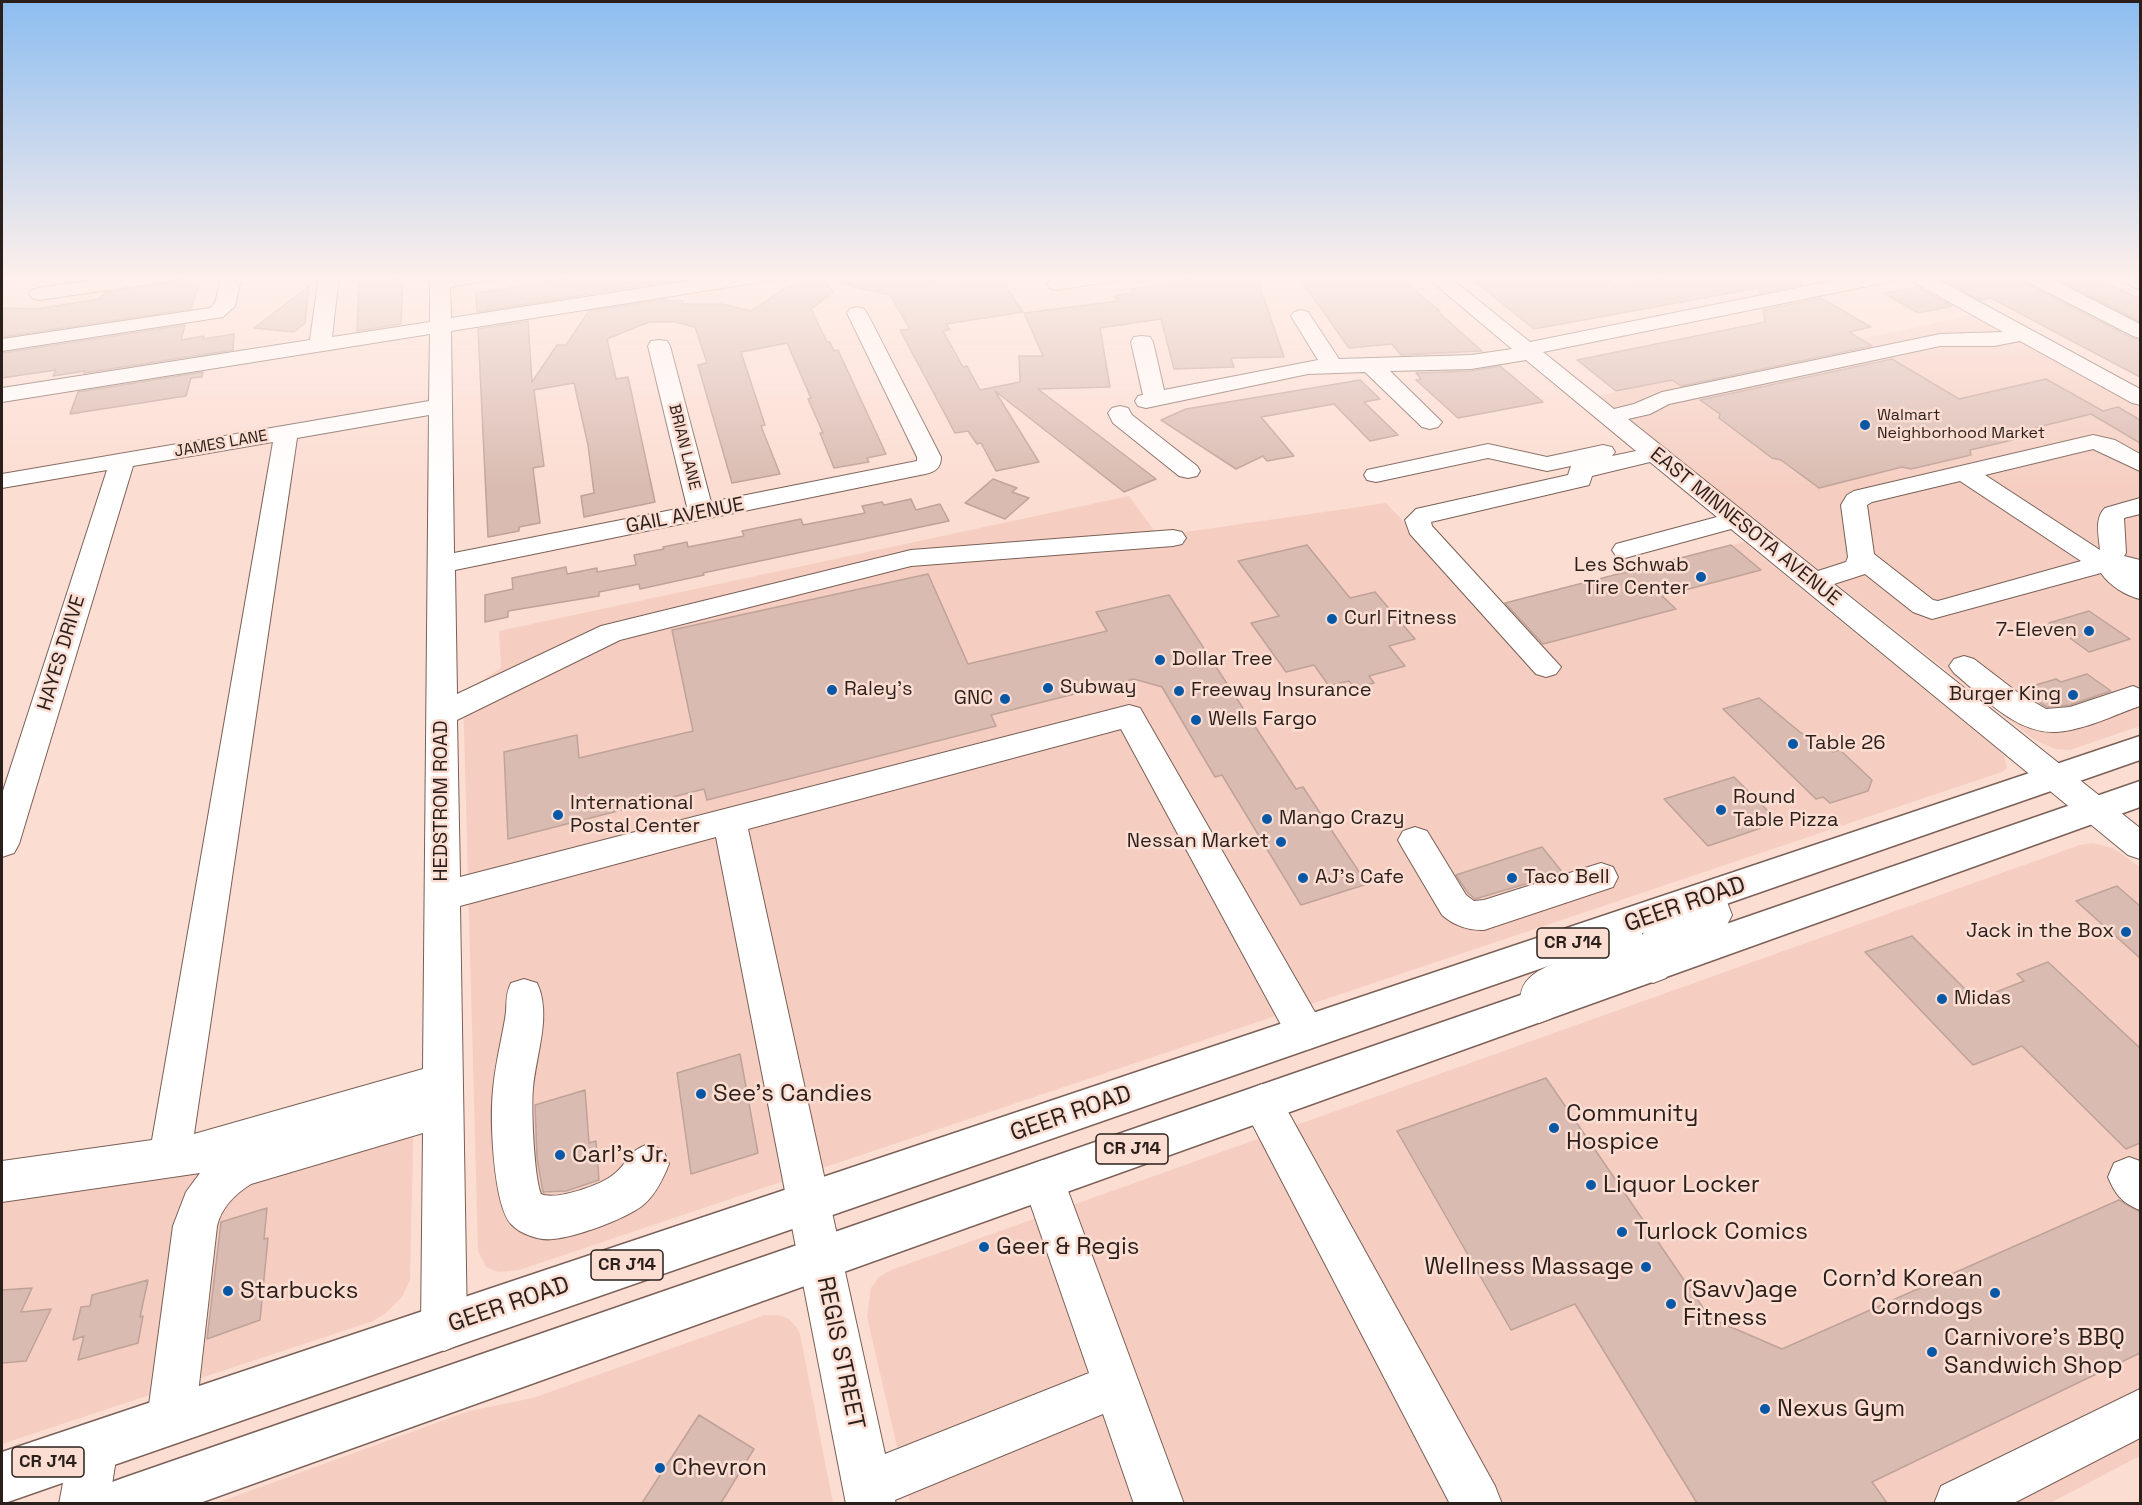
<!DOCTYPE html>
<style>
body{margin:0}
#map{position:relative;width:2142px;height:1505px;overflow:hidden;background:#fcddd2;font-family:"Space Grotesk",sans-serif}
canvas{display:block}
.frame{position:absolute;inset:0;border:3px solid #2a1f1b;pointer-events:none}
</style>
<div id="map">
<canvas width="2142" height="1505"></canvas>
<div class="frame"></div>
</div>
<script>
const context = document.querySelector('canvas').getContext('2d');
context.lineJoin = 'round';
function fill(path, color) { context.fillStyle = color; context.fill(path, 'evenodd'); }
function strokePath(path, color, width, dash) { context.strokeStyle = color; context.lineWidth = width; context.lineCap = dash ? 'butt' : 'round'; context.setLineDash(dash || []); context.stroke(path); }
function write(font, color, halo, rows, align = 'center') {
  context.font = font + ' "Space Grotesk",sans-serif'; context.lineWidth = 5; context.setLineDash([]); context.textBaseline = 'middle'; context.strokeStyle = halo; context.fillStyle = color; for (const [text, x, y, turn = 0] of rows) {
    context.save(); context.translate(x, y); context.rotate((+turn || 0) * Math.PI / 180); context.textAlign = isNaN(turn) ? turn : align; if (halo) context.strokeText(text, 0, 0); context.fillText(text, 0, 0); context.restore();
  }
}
fill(new Path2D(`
 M 1972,315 L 2140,408 L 2140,726 L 2070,750 L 2055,749 L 2033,739 L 1599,396 Z
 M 1129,496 L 1158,536 L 1386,503 L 1485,608 L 1744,542 L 1997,749 L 2004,756 L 2007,768 L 2002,772 L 519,1270 L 498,1272 L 486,1267 L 478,1251 L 463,692 L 501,668 L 499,631 Z
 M 2093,843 L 2113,848 L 2140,867 L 2140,1456 L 2050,1503 L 910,1503 L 867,1317 L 871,1288 L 879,1277 L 891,1270 L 2080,845 Z
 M 414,1103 L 410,1280 L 402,1297 L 386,1313 L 373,1321 L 2,1444 L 2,1193 L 190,1170 Z
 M 765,1315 L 778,1315 L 789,1319 L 797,1328 L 800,1334 L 833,1503 L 214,1504 L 469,1411 L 533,1398 Z`), '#f5cec1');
const building = new Path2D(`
 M 183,275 L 201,275 L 191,309 L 2,337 L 2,308 L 36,309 L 99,299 L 104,293 L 172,283 L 179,281 Z
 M 366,275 L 392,275 L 392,279 L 403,278 L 401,324 L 357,331 L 359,281 L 365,280 Z
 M 592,275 L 662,275 L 664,282 L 477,312 L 476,293 Z
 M 842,275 L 901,275 L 950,286 L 965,283 L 968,275 L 1011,275 L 1007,288 L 1023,312 L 946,324 L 950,330 L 943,331 L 963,367 L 967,366 L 980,390 L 1020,382 L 1019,356 L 1043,356 L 1024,313 L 1118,301 L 1115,296 L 1133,293 L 1130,289 L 1214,275 L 1256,275 L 1284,357 L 1231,358 L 1234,367 L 1174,369 L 1161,319 L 1100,328 L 1110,387 L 1038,389 L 1156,479 L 1124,492 L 995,391 L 1039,462 L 996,471 L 981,443 L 977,444 L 968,431 L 955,433 L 900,330 L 910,329 L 890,295 L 842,284 Z
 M 1297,275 L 1317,275 L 1323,281 L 1354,275 L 1399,277 L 1440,311 L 1437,311 L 1482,351 L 1401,355 L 1392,344 L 1349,348 Z
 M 1502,275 L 1598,275 L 1614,286 L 1686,275 L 1806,275 L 1801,285 L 1760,293 L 1759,288 L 1534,329 L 1473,280 Z
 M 1975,275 L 2017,275 L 2021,281 L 2132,338 L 2140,340 L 2140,377 L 1991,298 L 1980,300 L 1946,281 Z
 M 2051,275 L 2077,275 L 2088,281 L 2098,279 L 2140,299 L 2140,322 Z
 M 824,279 L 833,292 L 811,309 L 827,342 L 830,342 L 834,351 L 838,350 L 886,454 L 867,458 L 869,462 L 834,468 L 820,433 L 823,433 L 808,399 L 811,398 L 787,343 L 746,351 L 741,352 L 765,425 L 761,426 L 780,474 L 732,483 L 698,365 L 707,363 L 695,327 L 675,322 L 649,322 L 607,339 L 616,379 L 628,377 L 655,502 L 584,517 L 581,496 L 594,493 L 588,445 L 574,383 L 534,390 L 544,466 L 533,468 L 540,523 L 519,527 L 519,531 L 488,537 L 478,329 L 528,321 L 532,382 L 557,345 L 566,345 L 589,311 L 667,299 L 668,301 L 683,301 L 682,304 L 721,304 L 751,311 L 788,286 Z
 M 309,286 L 305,323 L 294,332 L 254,328 Z
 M 1917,287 L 1952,306 L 1918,313 L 1884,293 Z
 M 1821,298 L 1871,327 L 1849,332 L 1872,346 L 1681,386 L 1672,380 L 1616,391 L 1577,360 L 1765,322 L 1763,310 Z
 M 185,325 L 181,340 L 204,336 L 203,339 L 234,334 L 233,350 L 84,373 L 85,371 L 53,376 L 56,370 L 2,378 L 2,353 Z
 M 1892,359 L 1959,399 L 2046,379 L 2103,411 L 2118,407 L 2140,420 L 2140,443 L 2091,414 L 2014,433 L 2021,438 L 1970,450 L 1971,455 L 1911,469 L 1902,467 L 1819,488 L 1781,460 L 1772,458 L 1719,418 L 1720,414 L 1700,400 Z
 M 1500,366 L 1543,402 L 1458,418 L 1416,380 L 1421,379 L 1416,373 L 1471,371 Z
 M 203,372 L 202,377 L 191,378 L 186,396 L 70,414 L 78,392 Z
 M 1360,380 L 1380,399 L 1364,402 L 1398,435 L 1370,441 L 1334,404 L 1261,417 L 1294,456 L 1267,461 L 1263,456 L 1236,469 L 1161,420 L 1186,409 Z
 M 993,479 L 1017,488 L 1012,492 L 1029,498 L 1005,519 L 965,503 Z
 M 911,499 L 916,510 L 940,504 L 949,521 L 703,573 L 704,575 L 640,589 L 639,584 L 599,592 L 599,596 L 508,611 L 508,617 L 485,622 L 485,595 L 513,589 L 512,578 L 566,567 L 567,574 L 597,568 L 597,572 L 636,565 L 634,555 L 664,549 L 663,547 L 687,542 L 688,547 L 744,536 L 742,531 L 801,519 L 803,525 L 865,513 L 862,506 L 882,502 L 884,505 Z
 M 1307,545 L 1350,598 L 1375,592 L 1415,639 L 1389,646 L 1405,666 L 1369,676 L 1374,683 L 1355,688 L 1349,681 L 1329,686 L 1314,665 L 1286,672 L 1251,623 L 1279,616 L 1238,561 Z
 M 1731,545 L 1761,570 L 1662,596 L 1676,609 L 1543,644 L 1505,603 Z
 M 928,574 L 968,664 L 1107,631 L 1096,612 L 1169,595 L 1296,789 L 1303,787 L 1367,884 L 1301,905 L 1222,775 L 1215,777 L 1162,687 L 1134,679 L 991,715 L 996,726 L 707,800 L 704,789 L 508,839 L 504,752 L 577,735 L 579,758 L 693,731 L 672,630 Z
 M 2089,611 L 2130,639 L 2089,652 L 2049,623 Z
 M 2087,674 L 2111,691 L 2070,705 L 2047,707 L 2028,696 L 2037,693 L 2029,687 L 2056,679 L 2061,682 Z
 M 1759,698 L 1801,733 L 1819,739 L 1833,752 L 1840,750 L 1872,780 L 1868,791 L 1830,803 L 1823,797 L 1816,799 L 1723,709 Z
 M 1734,777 L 1779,822 L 1708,846 L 1664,799 Z
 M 1542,847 L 1563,873 L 1475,899 L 1468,893 L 1456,875 Z
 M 2117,886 L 2140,906 L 2140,958 L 2076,901 Z
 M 1912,936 L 1976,1000 L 2024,981 L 2017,974 L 2048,962 L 2140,1048 L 2140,1143 L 2126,1149 L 2022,1046 L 1973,1065 L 1865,952 Z
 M 740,1054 L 758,1153 L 691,1174 L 677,1073 Z
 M 1546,1078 L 1710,1318 L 1782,1349 L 2119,1200 L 2140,1212 L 2140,1353 L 1872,1482 L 1887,1503 L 1697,1503 L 1575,1304 L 1511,1330 L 1397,1131 Z
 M 585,1090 L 589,1143 L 596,1141 L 599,1180 L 566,1191 L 543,1192 L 537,1158 L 535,1105 Z
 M 267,1208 L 264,1239 L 268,1238 L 260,1320 L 207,1339 L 221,1222 Z
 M 148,1280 L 140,1317 L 143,1316 L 138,1343 L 78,1360 L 84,1336 L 73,1340 L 81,1307 L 90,1306 L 92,1295 Z
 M 32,1288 L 21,1312 L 51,1309 L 26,1361 L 2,1363 L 2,1290 Z
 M 699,1415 L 754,1449 L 721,1503 L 642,1503 Z`);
fill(building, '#d9bbb1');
strokePath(building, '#bfa298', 1.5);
const minor = new Path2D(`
 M 127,275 L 181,275 L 178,279 L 171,281 L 39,300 L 32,298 L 29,294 L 32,290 L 39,288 Z
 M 222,275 L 242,275 L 235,306 L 223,317 L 2,351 L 2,339 L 210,308 L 215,303 Z
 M 319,275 L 339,275 L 332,337 L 430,322 L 430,275 L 500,275 L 497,279 L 450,287 L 451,318 L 726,275 L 777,275 L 774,279 L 767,281 L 451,331 L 454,553 L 687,507 L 648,346 L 651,341 L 659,340 L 667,341 L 670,346 L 711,502 L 917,461 L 917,457 L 847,313 L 850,309 L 857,307 L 864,309 L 867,313 L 941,457 C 941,468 935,472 925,474 L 455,570 L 457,694 L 601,626 L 911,550 L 1173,530 L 1182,532 L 1186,538 L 1182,544 L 1173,546 L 911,566 L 620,640 L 457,720 L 460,877 L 1129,705 L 1140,708 L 1320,1021 L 1325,1033 L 1320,1045 L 1306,1050 L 1292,1045 L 1121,729 L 748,829 L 885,1454 L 1089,1373 L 1022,1180 L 1028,1166 L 1043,1160 L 1058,1166 L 1064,1180 L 1184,1504 L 1134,1504 L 1103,1414 L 895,1500 L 896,1504 L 846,1504 L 716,837 L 460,906 L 467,1328 L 460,1344 L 444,1351 L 428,1344 L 421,1328 L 423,1133 L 251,1184 C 235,1194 221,1208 217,1226 L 195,1420 L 188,1437 L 171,1444 L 154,1437 L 147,1420 L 173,1226 L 186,1192 L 200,1173 L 2,1202 L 2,1161 L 152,1140 L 273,442 L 133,466 L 19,844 L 14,853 L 2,857 L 2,794 L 107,470 L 2,488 L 2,474 L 429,401 L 430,334 L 2,402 L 2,388 L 310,340 ZM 429,415 L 423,1069 L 194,1134 L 297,438 Z
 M 1073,275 L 1122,275 L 1119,279 L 1112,281 L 1057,290 L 1050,288 L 1047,284 L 1050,280 Z
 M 1424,275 L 1447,275 L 1530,342 L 1861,275 L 1903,275 L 1900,279 L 1893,281 L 1543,352 L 1614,409 L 1634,404 L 1662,392 L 1940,334 L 2003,332 L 1908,279 L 1905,275 L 1930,275 L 2140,389 L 2140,405 L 2132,403 L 2020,341 L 1994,346 L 1940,346 L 1669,404 L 1650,414 L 1628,419 L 1818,571 L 1846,562 L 1848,557 L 1841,505 L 1847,495 L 1854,491 L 2093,435 L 2115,440 L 2140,454 L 2140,471 L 2093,449 L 1985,475 L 2100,550 C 2099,535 2094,519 2105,508 L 2140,498 L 2140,514 L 2124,518 L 2126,553 L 2124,556 L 2140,560 L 2140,599 C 2126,596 2109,585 2101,573 L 1932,619 L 1913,612 L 1865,574 L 1834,584 L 2140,828 L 2140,859 L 2128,855 L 1731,529 L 1625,558 L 1616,556 L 1612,550 L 1616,544 L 1717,517 L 1650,462 L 1592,476 L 1589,485 L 1431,522 L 1432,526 L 1561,667 L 1556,674 L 1546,677 L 1536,674 L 1410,534 L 1405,520 L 1416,509 L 1568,475 L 1571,466 L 1547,471 L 1488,458 L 1376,482 L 1367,480 L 1364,475 L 1367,470 L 1488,444 L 1547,457 L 1603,445 L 1612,447 L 1615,452 L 1612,456 L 1636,451 L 1526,360 L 1471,369 L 1390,371 L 1442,422 L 1438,427 L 1430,429 L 1422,427 L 1365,372 L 1308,374 L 1146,408 L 1138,406 L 1135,401 L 1138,396 L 1143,395 L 1131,342 L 1134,337 L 1142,336 L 1150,337 L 1153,342 L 1164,390 L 1318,360 L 1291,316 L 1294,312 L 1301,310 L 1308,312 L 1339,359 L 1471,355 L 1512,349 ZM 1960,481 L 2081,561 L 1938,601 L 1933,600 L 1874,554 L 1867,505 L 1872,502 Z
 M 2019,275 L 2045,275 L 2140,324 L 2140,338 L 2133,336 L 2022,279 Z
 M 2116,275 L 2140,275 L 2140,289 L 2133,287 Z
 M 1120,406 L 1128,408 L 1132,415 L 1197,466 L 1200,471 L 1197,476 L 1188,478 L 1179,476 L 1113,423 L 1108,413 L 1112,408 Z
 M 1964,656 L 1974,659 L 2017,692 L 2046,709 L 2070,707 L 2133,686 L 2140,689 L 2140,706 C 2114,715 2085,730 2056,732 C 2016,734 1982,696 1954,673 L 1949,666 L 1954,659 Z
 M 1415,827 L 1427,831 L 1466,895 L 1474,901 L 1484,900 L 1601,863 L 1613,867 L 1618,877 L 1613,887 L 1484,930 C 1469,931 1453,925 1442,915 L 1403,849 L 1398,840 L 1403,831 Z
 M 1709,882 L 1721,886 L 1732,915 L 1727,925 L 1673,951 L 1670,954 L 1671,967 L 1666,978 L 1653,983 L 1640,978 L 1634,961 L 1616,973 L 1559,997 L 1552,1018 L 1539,1023 L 1526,1018 C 1500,964 1576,963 1606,941 L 1606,925 L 1611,915 L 1624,910 L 1637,915 L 1642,925 L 1642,935 L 1647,929 L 1694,908 L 1691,896 L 1697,886 Z
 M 524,979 L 537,983 C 552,1015 536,1054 533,1088 C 531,1107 534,1177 541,1194 C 555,1201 601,1185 613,1175 C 630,1162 625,1153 648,1144 L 663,1150 L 669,1164 C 663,1179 655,1196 642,1206 C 623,1220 576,1237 553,1239 C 540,1241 520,1234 511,1224 C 493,1204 490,1118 493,1090 C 495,1066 501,1042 505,1019 C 508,1004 504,998 511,983 Z
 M 1262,1084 L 1276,1090 L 1495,1486 L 1502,1504 L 1450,1504 L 1248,1116 L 1242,1103 L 1248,1090 Z
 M 2129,1157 L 2140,1161 L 2140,1210 C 2122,1203 2115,1194 2108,1177 L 2114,1163 Z
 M 2140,1389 L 2140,1438 L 2012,1504 L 1934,1504 L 1941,1486 Z
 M 94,1422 L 111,1429 L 118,1446 L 109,1504 L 59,1504 L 70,1446 L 77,1429 Z`);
const major = new Path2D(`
 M 2140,736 L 2140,760 L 2,1504 L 2,1452 Z
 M 2140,781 L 2140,807 L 197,1504 L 97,1504 L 104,1485 L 123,1478 Z`);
strokePath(minor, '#7a6057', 2);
strokePath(major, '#7a6057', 3);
fill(minor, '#fff');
fill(major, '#fff');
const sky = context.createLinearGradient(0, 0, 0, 486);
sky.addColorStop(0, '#8cbdf0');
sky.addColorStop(0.57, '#fef0eb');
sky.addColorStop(1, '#fef0eb00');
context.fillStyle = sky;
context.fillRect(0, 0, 2142, 486);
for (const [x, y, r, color] of [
 [1865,425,6,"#0657a5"],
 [1701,577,6,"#0657a5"],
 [1332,619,6,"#0657a5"],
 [2089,631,6,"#0657a5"],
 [1160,660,6,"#0657a5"],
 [1048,688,6,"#0657a5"],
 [832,690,6,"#0657a5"],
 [1179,691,6,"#0657a5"],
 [2073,695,6,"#0657a5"],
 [1005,699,6,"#0657a5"],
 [1196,720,6,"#0657a5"],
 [1793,744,6,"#0657a5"],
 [1721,810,6,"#0657a5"],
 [558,815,6,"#0657a5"],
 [1267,819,6,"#0657a5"],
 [1281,842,6,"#0657a5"],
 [1303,878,6,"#0657a5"],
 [1512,878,6,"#0657a5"],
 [2126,932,6,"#0657a5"],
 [1942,999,6,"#0657a5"],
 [701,1094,6,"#0657a5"],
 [1554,1128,6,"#0657a5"],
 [560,1155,6,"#0657a5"],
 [1591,1185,6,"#0657a5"],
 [1622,1232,6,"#0657a5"],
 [984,1247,6,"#0657a5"],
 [1646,1267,6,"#0657a5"],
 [228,1291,6,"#0657a5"],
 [1995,1293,6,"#0657a5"],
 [1671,1304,6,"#0657a5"],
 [1932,1352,6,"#0657a5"],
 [1765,1409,6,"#0657a5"],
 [660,1468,6,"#0657a5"]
]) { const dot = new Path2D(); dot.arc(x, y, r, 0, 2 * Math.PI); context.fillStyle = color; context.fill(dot); strokePath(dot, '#fcddd2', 2); }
write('16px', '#2a1f1b', '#fcddd2', [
 ["Walmart",1877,416],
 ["Neighborhood Market",1877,434]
], 'left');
write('16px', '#2a1f1b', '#fcddd2', [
 ["JAMES LANE",221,444,-10],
 ["BRIAN LANE",684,447,76]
]);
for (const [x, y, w] of [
 [1573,943,72],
 [1132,1149,72],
 [627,1265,72],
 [48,1462,72]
]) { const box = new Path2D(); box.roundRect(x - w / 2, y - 15, w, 30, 4.5); context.fillStyle = '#fcddd2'; context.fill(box); strokePath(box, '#2a1f1b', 1.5); }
write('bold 18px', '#2a1f1b', null, [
 ["CR J14",1573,943],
 ["CR J14",1132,1149],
 ["CR J14",627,1265],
 ["CR J14",48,1462]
]);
write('20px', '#2a1f1b', '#fcddd2', [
 ["GAIL AVENUE",685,516,-11],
 ["EAST MINNESOTA AVENUE",1745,527,39],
 ["HAYES DRIVE",62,653,-73],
 ["HEDSTROM ROAD",442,801,-90]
]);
write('20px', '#2a1f1b', '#fcddd2', [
 ["Les Schwab",1689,566,"right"],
 ["Tire Center",1689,589,"right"],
 ["Curl Fitness",1344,619],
 ["7-Eleven",2077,631,"right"],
 ["Dollar Tree",1172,660],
 ["Subway",1060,688],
 ["Raley's",844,690],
 ["Freeway Insurance",1191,691],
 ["Burger King",2061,695,"right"],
 ["GNC",993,699,"right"],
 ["Wells Fargo",1208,720],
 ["Table 26",1805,744],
 ["Round",1733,798],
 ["Table Pizza",1733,821],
 ["International",570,804],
 ["Postal Center",570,827],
 ["Mango Crazy",1279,819],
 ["Nessan Market",1269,842,"right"],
 ["AJ's Cafe",1315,878],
 ["Taco Bell",1524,878],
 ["Jack in the Box",2114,932,"right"],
 ["Midas",1954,999]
], 'left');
write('24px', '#2a1f1b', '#fcddd2', [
 ["GEER ROAD",1685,905,-19],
 ["GEER ROAD",1071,1114,-19],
 ["GEER ROAD",509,1305,-19],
 ["REGIS STREET",840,1353,78]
]);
write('24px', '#2a1f1b', '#fcddd2', [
 ["See's Candies",713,1094],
 ["Community",1566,1114],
 ["Hospice",1566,1142],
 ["Carl's Jr.",572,1155],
 ["Liquor Locker",1603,1185],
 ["Turlock Comics",1634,1232],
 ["Geer & Regis",996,1247],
 ["Wellness Massage",1634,1267,"right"],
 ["Corn'd Korean",1983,1279,"right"],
 ["Corndogs",1983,1307,"right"],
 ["(Savv)age",1683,1290],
 ["Fitness",1683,1318],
 ["Starbucks",240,1291],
 ["Carnivore's BBQ",1944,1338],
 ["Sandwich Shop",1944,1366],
 ["Nexus Gym",1777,1409],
 ["Chevron",672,1468]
], 'left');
</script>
